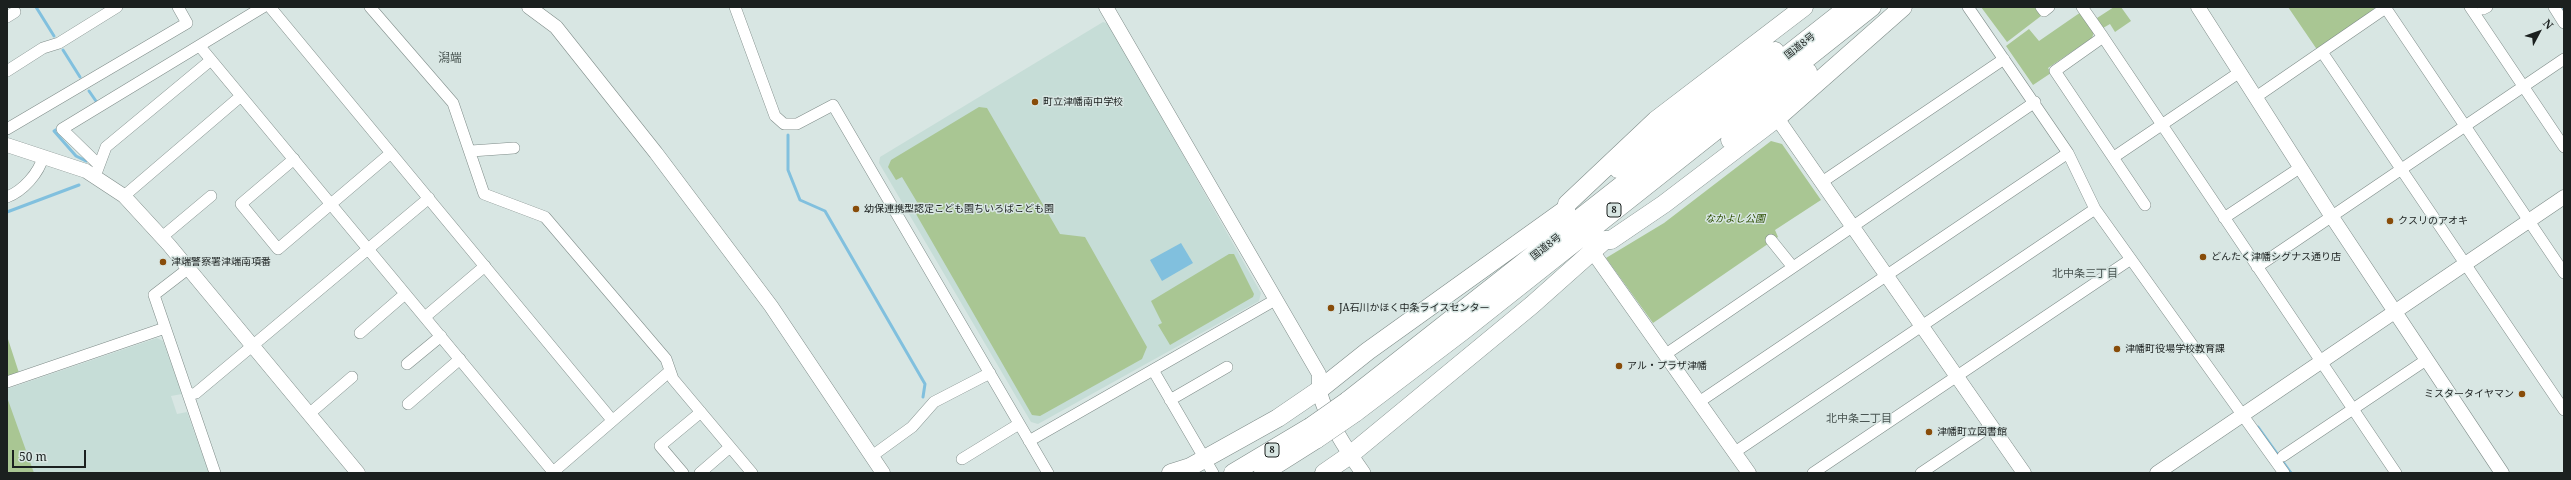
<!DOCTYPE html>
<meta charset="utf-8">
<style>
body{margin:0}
#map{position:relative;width:2571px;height:480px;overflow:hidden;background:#d8e6e3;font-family:"Noto Serif",serif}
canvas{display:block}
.frame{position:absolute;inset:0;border:8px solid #1b201f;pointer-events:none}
.north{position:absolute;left:2519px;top:12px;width:40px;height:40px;-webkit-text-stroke:3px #d8e6e3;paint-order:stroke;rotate:49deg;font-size:11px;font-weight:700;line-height:16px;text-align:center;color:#1b201f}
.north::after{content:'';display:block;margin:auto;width:14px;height:18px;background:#1b201f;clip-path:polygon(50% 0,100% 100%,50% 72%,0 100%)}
.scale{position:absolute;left:12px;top:450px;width:74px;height:18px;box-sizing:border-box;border:2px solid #1b201f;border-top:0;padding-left:5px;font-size:12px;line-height:14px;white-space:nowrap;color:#1b201f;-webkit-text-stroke:3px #d8e6e3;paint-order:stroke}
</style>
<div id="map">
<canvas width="2571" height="480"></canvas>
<div class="frame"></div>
<div class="north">N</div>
<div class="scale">50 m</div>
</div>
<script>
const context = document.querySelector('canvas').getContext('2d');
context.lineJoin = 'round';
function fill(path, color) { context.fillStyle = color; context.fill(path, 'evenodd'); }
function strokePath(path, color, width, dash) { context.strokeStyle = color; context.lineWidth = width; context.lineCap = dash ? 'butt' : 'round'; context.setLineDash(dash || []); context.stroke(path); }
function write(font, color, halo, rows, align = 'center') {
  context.font = font + ' "Noto Serif","Noto Sans JP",serif'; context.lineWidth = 3; context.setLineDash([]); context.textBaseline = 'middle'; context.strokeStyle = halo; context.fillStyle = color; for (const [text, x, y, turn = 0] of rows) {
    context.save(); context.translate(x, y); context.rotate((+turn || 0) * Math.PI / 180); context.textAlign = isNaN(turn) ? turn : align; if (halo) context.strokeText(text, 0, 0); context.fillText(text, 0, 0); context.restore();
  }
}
fill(new Path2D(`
 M 1103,22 L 1109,24 L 1261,293 L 1259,301 L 1038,424 L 1031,422 L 879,163 L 880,157 Z
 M 157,338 L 163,341 L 182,394 L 171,396 L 177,414 L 187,412 L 209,473 L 7,473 L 7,389 Z`), '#c6ddd7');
fill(new Path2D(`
 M 1981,7 L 2035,7 L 2041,16 L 2007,42 Z
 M 2114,7 L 2121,7 L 2131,21 L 2115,32 L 2110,24 L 2103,28 L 2097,18 Z
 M 2288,7 L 2373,7 L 2376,12 L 2318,51 Z
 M 2081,12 L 2094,32 L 2092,38 L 2048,68 L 2051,73 L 2033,85 L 2006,46 L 2029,29 L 2039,41 Z
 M 979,107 L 987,108 L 1060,234 L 1085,237 L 1147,347 L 1142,359 L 1040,416 L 1032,415 L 912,207 L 917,202 L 902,177 L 896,180 L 888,167 L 891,160 Z
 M 1771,141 L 1782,144 L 1821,200 L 1775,230 L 1778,237 L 1653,323 L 1606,258 L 1664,223 Z
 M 1229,254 L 1234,254 L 1254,294 L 1253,297 L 1170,345 L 1158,325 L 1162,323 L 1151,301 Z
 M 7,336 L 19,373 L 7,377 Z
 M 8,400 L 34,473 L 7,473 Z`), '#a9c693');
fill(new Path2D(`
 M 1181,243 L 1193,263 L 1162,281 L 1150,260 Z`), '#81c0de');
strokePath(new Path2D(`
 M 36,7 L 54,36
 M 2561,7 L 2564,12
 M 63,50 L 80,77
 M 89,91 L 98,104
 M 59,128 L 54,131 L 76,156 L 86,161
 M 788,135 L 788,170 L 800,200 L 825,211 L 925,384 L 923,397
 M 7,212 L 79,185
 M 2258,427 L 2291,473`), '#81c0de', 3);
const minor = new Path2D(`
 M 270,7 L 612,420
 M 370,7 L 453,103 L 484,194 L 545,217 L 666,359 L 673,379 L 752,473
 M 735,7 L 775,116 L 784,124 L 797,124 L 833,105 L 1048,473
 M 1968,7 L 2068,153 L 2095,209 L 2284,473
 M 2041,7 L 2044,11 L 2049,7
 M 2082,7 L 2103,37
 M 2385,7 L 2564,273
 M 2470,7 L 2564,147
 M 2554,7 L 2564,23
 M 2483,9 L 2487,7
 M 7,17 L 15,12
 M 202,49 L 554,473
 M 2322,52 L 2564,410
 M 7,71 L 43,48 L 59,43 L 117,7
 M 2256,97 L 2387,7
 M 7,129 L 187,23 L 178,7
 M 471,151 L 514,148
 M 2114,157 L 2240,72
 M 294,159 L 241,204 L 278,249 L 391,153
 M 99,165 L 62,129 L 263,7
 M 97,171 L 106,147 L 211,60
 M 1822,182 L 2004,59
 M 124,196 L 241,96
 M 7,197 C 23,191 39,173 43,157
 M 2145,205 L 2055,71 L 2103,37 L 2396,473
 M 2224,218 L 2301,167
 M 162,237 L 211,196
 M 1771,240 L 1792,266
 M 2257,267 L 2564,59
 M 189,268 L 154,295 L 215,473
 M 425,317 L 485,266
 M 360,333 L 405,294
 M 1666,354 L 2035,102
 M 407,364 L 441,336
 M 1153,370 L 1213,473
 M 7,382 L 165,328
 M 189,395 L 196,393 L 429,198
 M 1170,400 L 1227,367
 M 1699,402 L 2068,153
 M 408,404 L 460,359
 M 309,414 L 352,377
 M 1029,441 L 1275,300
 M 1735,452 L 2095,209
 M 872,456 L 912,427 L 934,402 L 990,373
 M 2283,456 L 2426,360
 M 962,459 L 1019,424
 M 552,473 L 670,371
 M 683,473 L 660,446 L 701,412
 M 700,473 L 730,447
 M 1813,473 L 2131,259
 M 1921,473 L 1991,426`);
const tertiary = new Path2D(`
 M 529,7 L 556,27 L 656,153 L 771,306 L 883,473
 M 1106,7 L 1319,374 L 1319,390
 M 2198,7 L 2332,217 L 2502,473
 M 1777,118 L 2024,473
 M 7,145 L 86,171 L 124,196 L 169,245 L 358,473
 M 1592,251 L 1749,473
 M 2157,473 L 2564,197`);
const secondary = new Path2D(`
 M 1319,390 C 1326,419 1346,449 1363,473`);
const trunk = new Path2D(`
 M 1730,140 L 1808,72
 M 1618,169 L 1775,51
 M 1347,401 L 1848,7
 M 1355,413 L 1463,331 L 1872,7
 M 1171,473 L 1190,467 L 1278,418 L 1319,390 L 1368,351 L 1566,209 L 1567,204 L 1656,120 L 1804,7
 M 1233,473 L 1310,427
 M 1263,473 L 1317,439
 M 1324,473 L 1350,455 L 1532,305 L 1605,240 L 1611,240 L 1664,204 L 1777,118 L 1903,7`);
strokePath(minor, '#7f8c89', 12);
strokePath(tertiary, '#7f8c89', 15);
strokePath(secondary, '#7f8c89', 16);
strokePath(trunk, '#7f8c89', 19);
strokePath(minor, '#fff', 11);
strokePath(tertiary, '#fff', 14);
strokePath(secondary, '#fff', 15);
strokePath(trunk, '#fff', 18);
const trunkBridge = new Path2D(`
 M 1310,427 L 1347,401
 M 1317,439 L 1355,413`);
strokePath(trunkBridge, '#7f8c89', 19, []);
strokePath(trunkBridge, '#fff', 18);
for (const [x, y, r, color] of [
 [1035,102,4,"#884c09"],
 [856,209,4,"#884c09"],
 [2390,221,4,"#884c09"],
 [2203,257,4,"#884c09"],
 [163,262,4,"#884c09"],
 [1331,308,4,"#884c09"],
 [2117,349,4,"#884c09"],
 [1619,366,4,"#884c09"],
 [2522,394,4,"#884c09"],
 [1929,432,4,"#884c09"]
]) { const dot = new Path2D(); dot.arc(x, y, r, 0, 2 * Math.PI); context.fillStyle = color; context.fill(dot); strokePath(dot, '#d8e6e3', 1.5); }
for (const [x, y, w] of [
 [1614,210,14],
 [1272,450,14]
]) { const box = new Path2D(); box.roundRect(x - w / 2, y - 7, w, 14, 3); context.fillStyle = '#d8e6e3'; context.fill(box); strokePath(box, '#1b201f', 1); }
write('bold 9px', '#1b201f', null, [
 ["8",1614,210],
 ["8",1272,450]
]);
write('10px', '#1b201f', '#d8e6e3', [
 ["国道8号",1800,46,-38],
 ["国道8号",1546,247,-38]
]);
write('10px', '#1b201f', '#d8e6e3', [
 ["町立津幡南中学校",1043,102],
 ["幼保連携型認定こども園ちいろばこども園",864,209],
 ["クスリのアオキ",2398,221],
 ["どんたく津幡シグナス通り店",2211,257],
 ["津端警察署津端南項番",171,262],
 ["JA石川かほく中条ライスセンター",1339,308],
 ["津幡町役場学校教育課",2125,349],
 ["アル・プラザ津幡",1627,366],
 ["ミスタータイヤマン",2514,394,"right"],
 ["津幡町立図書館",1937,432]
], 'left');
write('italic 10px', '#2d4f00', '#d8e6e3', [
 ["なかよし公園",1735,219]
]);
write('11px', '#495552', '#d8e6e3', [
 ["北中条三丁目",2085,274],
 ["北中条二丁目",1859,419]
]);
write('12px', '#495552', '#d8e6e3', [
 ["潟端",450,59]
]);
</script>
